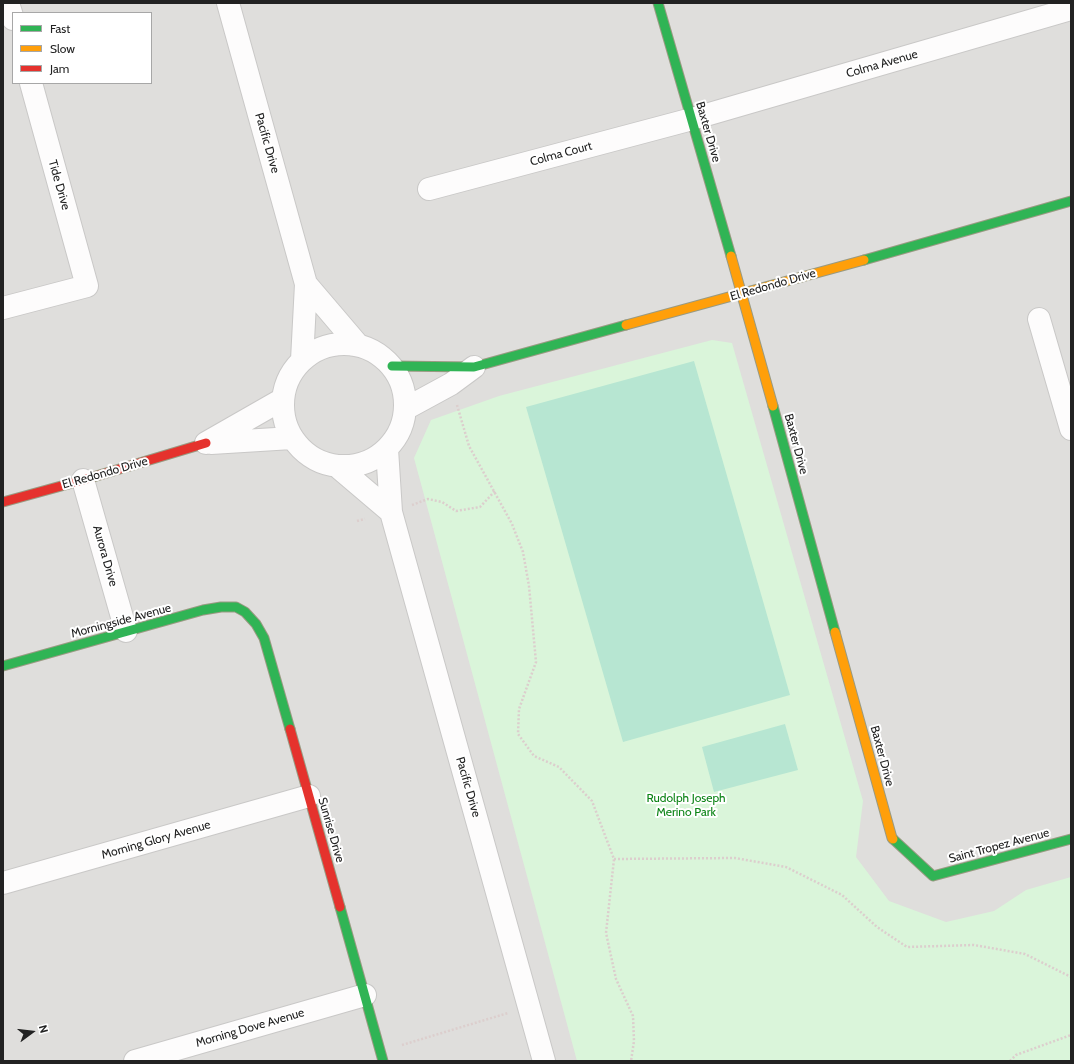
<!DOCTYPE html>
<style>
body{margin:0}
#map{position:relative;width:1074px;height:1064px;overflow:hidden;background:#f0eeeb;font-family:Cabin,sans-serif}
canvas{display:block}
.frame{position:absolute;inset:0;border:4px solid #222;pointer-events:none}
.legend{position:absolute;left:12px;top:12px;width:140px;height:72px;box-sizing:border-box;background:#fff;border:1px solid #a7a7a7;margin:0;padding:5px 7px;list-style:none;font-size:12px;color:#222}
.legend li{display:flex;align-items:center;gap:8px;height:20px}
.legend b{width:20px;border:1px solid #a7a7a7}
.north{position:absolute;left:12px;top:1012px;width:40px;height:40px;-webkit-text-stroke:3px #fff;paint-order:stroke;rotate:75deg;font-size:11px;font-weight:700;line-height:16px;text-align:center;color:#222}
.north::after{content:'';display:block;margin:auto;width:14px;height:18px;background:#222;clip-path:polygon(50% 0,100% 100%,50% 72%,0 100%)}
</style>
<div id="map">
<canvas width="1074" height="1064"></canvas>
<div class="frame"></div>
<ul class="legend">
<li><b style="height:5px;background:#30b455"></b>Fast</li>
<li><b style="height:5px;background:#ff9f0a"></b>Slow</li>
<li><b style="height:5px;background:#e5322d"></b>Jam</li>
</ul>
<div class="north">N</div>
</div>
<script>
const context = document.querySelector('canvas').getContext('2d');
context.lineJoin = 'round';
function fill(path, color) { context.fillStyle = color; context.fill(path, 'evenodd'); }
function strokePath(path, color, width, dash) { context.strokeStyle = color; context.lineWidth = width; context.lineCap = dash ? 'butt' : 'round'; context.setLineDash(dash || []); context.stroke(path); }
function write(font, color, halo, rows, align = 'center') {
  context.font = font + ' Cabin,sans-serif'; context.lineWidth = 4; context.setLineDash([]); context.textBaseline = 'middle'; context.strokeStyle = halo; context.fillStyle = color; for (const [text, x, y, turn = 0] of rows) {
    context.save(); context.translate(x, y); context.rotate((+turn || 0) * Math.PI / 180); context.textAlign = isNaN(turn) ? turn : align; if (halo) context.strokeText(text, 0, 0); context.fillText(text, 0, 0); context.restore();
  }
}
fill(new Path2D(`
 M 3,3 L 1071,3 L 1071,1061 L 3,1061 ZM 13,13 L 151,13 L 151,83 L 13,83 Z`), '#dfdedc');
fill(new Path2D(`
 M 712,340 L 732,343 L 863,801 L 856,857 L 889,901 L 946,922 L 994,911 L 1026,890 L 1071,877 L 1071,1061 L 577,1061 L 414,458 L 431,420 L 499,396 Z`), '#daf5da');
fill(new Path2D(`
 M 694,361 L 790,695 L 623,742 L 526,407 Z
 M 785,724 L 798,770 L 714,792 L 702,747 Z`), '#b7e6d2');
const street = new Path2D(`
 M 8,3 L 13,19
 M 228,3 L 306,284 L 302,360
 M 429,189 L 692,119 L 1071,9
 M 306,284 L 358,345
 M 3,308 L 87,286 L 31,83
 M 1039,319 L 1071,429
 M283 405a61 61 0 1 1 122 0a61 61 0 1 1-122 0Z
 M 405,409 L 451,384 L 474,367
 M 206,443 L 283,399
 M 211,443 L 292,438
 M 387,449 L 391,512 L 544,1061
 M 338,467 L 391,512
 M 83,480 L 126,631
 M 3,883 L 309,796
 M 135,1061 L 365,995`);
const fast = new Path2D(`
 M 658,3 L 731,256
 M 864,260 L 1071,201
 M 392,366 L 474,367 L 626,325
 M 773,406 L 835,632
 M 3,666 L 203,610 L 221,607 L 236,607 L 245,612 L 256,624 L 264,638 L 290,729
 M 893,839 L 933,876 L 1071,839
 M 340,907 L 383,1061`);
const slow = new Path2D(`
 M 731,256 L 773,406
 M 626,325 L 864,260
 M 835,632 L 892,838 L 893,839`);
const jam = new Path2D(`
 M 3,502 L 83,480 L 206,443
 M 290,729 L 340,907`);
strokePath(street, '#c9c8c7', 24);
strokePath(fast, '#999a82', 11);
strokePath(slow, '#999a82', 11);
strokePath(jam, '#999a82', 11);
strokePath(new Path2D(`
 M 457,405 L 469,446 L 512,524 L 523,552 L 529,586 L 536,662 L 519,709 L 518,734 L 534,756 L 559,767 L 592,801 L 614,859 L 606,933 L 616,979 L 633,1016 L 634,1041 L 631,1061
 M 412,505 L 428,499 L 442,502 L 456,511 L 480,507 L 495,491
 M 357,521 L 365,519
 M 614,859 L 735,858 L 786,867 L 842,895 L 877,927 L 907,947 L 974,945 L 1025,954 L 1071,977
 M 402,1045 L 508,1013
 M 1010,1061 L 1016,1055 L 1071,1035`), '#dccecd', 2.5, [2, 2]);
strokePath(street, '#fdfcfc', 22);
strokePath(fast, '#30b455', 9);
strokePath(slow, '#ff9f0a', 9);
strokePath(jam, '#e5322d', 9);
write('12px', '#222', '#fff', [
 ["Colma Avenue",882,64,-16],
 ["Baxter Drive",708,132,74],
 ["Pacific Drive",267,143,74],
 ["Colma Court",561,154,-15],
 ["Tide Drive",59,185,74],
 ["El Redondo Drive",773,285,-16],
 ["Baxter Drive",796,444,75],
 ["El Redondo Drive",105,473,-16],
 ["Aurora Drive",105,556,74],
 ["Morningside Avenue",121,621,-15],
 ["Baxter Drive",882,756,75],
 ["Pacific Drive",468,787,74],
 ["Sunrise Drive",331,830,74],
 ["Morning Glory Avenue",156,840,-16],
 ["Saint Tropez Avenue",999,846,-15],
 ["Morning Dove Avenue",250,1028,-16]
]);
write('12px', '#0c8416', '#fff', [
 ["Rudolph Joseph",686,798],
 ["Merino Park",686,812]
]);
</script>
